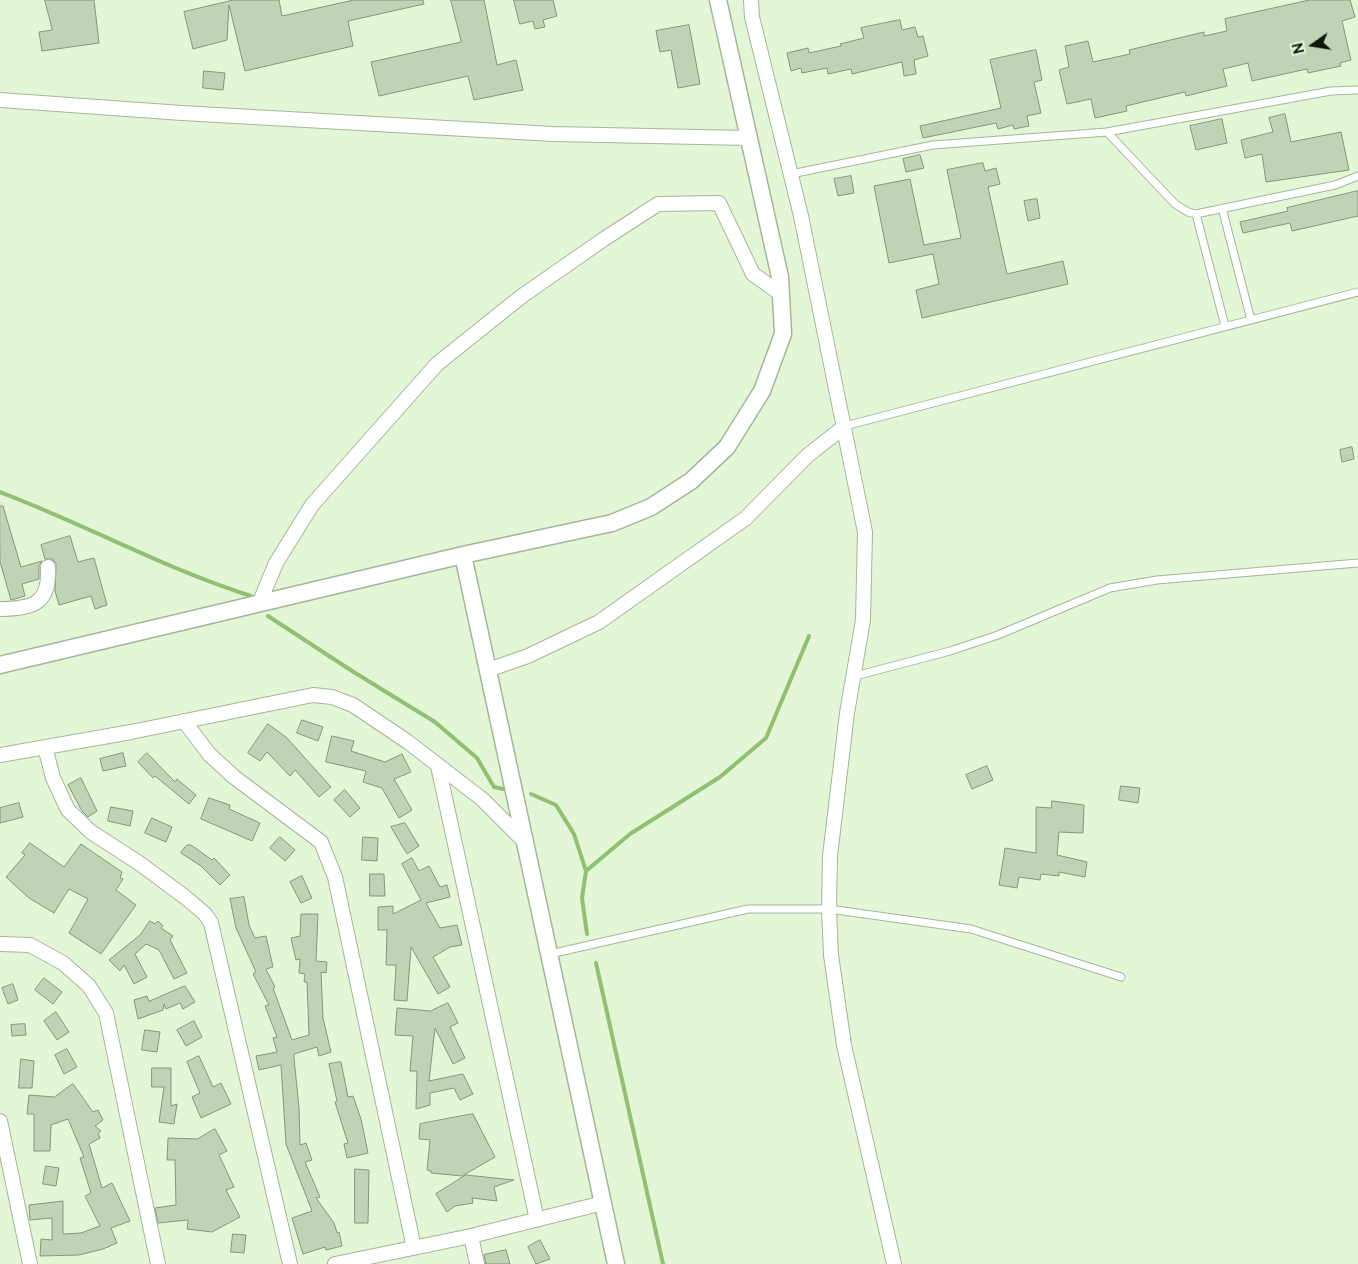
<!DOCTYPE html>
<style>
body{margin:0}
#map{position:relative;width:1358px;height:1264px;overflow:hidden;background:#e3f7d7;font-family:Raleway,sans-serif}
canvas{display:block}
.north{position:absolute;left:1288px;top:20px;width:50px;height:50px;-webkit-text-stroke:4px #e3f7d7;paint-order:stroke;rotate:257deg;font-size:14px;font-weight:700;line-height:20px;text-align:center;color:#0f160b}
.north::after{content:'';display:block;margin:auto;width:18px;height:22px;background:#0f160b;clip-path:polygon(50% 0,100% 100%,50% 72%,0 100%)}
</style>
<div id="map">
<canvas width="1358" height="1264"></canvas>
<div class="north">N</div>
</div>
<script>
const context = document.querySelector('canvas').getContext('2d');
context.lineJoin = 'round';
function strokePath(path, color, width, dash) { context.strokeStyle = color; context.lineWidth = width; context.lineCap = dash ? 'butt' : 'round'; context.setLineDash(dash || []); context.stroke(path); }
function fill(path, color) { context.fillStyle = color; context.fill(path, 'evenodd'); }
strokePath(new Path2D(`
 M 0,492 C 85,524 165,569 251,596
 M 268,616 L 352,671 L 435,722 L 477,758 L 494,787 L 503,789
 M 531,794 L 556,805 L 574,834 L 586,871
 M 587,934 L 582,898 L 586,871 L 630,834 L 720,777 L 766,738 L 809,636
 M 596,963 L 663,1264`), '#92bf72', 4);
const building = new Path2D(`
 M 45,0 L 94,0 L 99,43 L 42,51 L 39,32 L 52,30 Z
 M 234,0 L 279,0 L 282,16 L 354,0 L 423,0 L 424,4 L 348,21 L 353,46 L 245,71 L 229,5 L 227,40 L 193,49 L 184,12 Z
 M 451,0 L 484,0 L 497,65 L 516,60 L 523,90 L 474,100 L 468,76 L 379,96 L 371,62 L 461,42 Z
 M 514,0 L 553,0 L 557,16 L 543,20 L 545,27 L 535,29 L 533,21 L 520,24 Z
 M 1310,0 L 1350,0 L 1355,17 L 1342,21 L 1351,60 L 1340,63 L 1341,66 L 1308,73 L 1307,69 L 1252,81 L 1248,63 L 1223,69 L 1227,86 L 1186,96 L 1185,92 L 1126,106 L 1127,111 L 1095,118 L 1091,99 L 1067,104 L 1059,70 L 1069,67 L 1065,46 L 1088,41 L 1093,62 L 1130,54 L 1129,50 L 1187,36 L 1204,32 L 1204,36 L 1227,31 L 1225,19 Z
 M 900,20 L 902,30 L 915,27 L 918,37 L 923,36 L 928,56 L 914,60 L 916,74 L 904,76 L 902,62 L 852,74 L 851,69 L 828,74 L 827,68 L 802,73 L 801,68 L 791,71 L 787,53 L 808,48 L 809,53 L 841,46 L 840,44 L 864,38 L 861,28 Z
 M 689,25 L 700,84 L 678,88 L 671,50 L 660,52 L 656,31 Z
 M 1036,50 L 1042,80 L 1034,82 L 1041,113 L 1027,116 L 1029,126 L 1014,129 L 1013,125 L 998,129 L 996,123 L 923,138 L 920,126 L 1001,108 L 990,60 Z
 M 204,71 L 225,73 L 223,90 L 203,88 Z
 M 1285,114 L 1291,142 L 1341,132 L 1349,170 L 1266,182 L 1262,154 L 1245,158 L 1241,140 L 1273,132 L 1269,118 Z
 M 1222,119 L 1227,143 L 1196,150 L 1190,126 Z
 M 920,155 L 924,168 L 906,172 L 903,159 Z
 M 983,163 L 985,171 L 996,168 L 1000,184 L 988,187 L 1007,274 L 1063,261 L 1068,284 L 922,318 L 916,290 L 939,284 L 933,254 L 889,263 L 874,186 L 910,179 L 924,245 L 961,238 L 947,170 Z
 M 851,176 L 854,193 L 838,196 L 834,179 Z
 M 1358,191 L 1358,216 L 1292,231 L 1290,223 L 1243,233 L 1240,222 L 1288,211 L 1287,208 Z
 M 1037,199 L 1040,218 L 1028,221 L 1024,201 Z
 M 1352,447 L 1354,459 L 1342,462 L 1340,450 Z
 M 0,506 L 3,506 L 21,567 L 42,561 L 39,566 L 39,579 L 22,584 L 25,596 L 11,600 L 0,562 Z
 M 70,536 L 78,562 L 94,558 L 107,605 L 95,609 L 91,596 L 59,605 L 55,591 L 56,563 L 52,559 L 45,559 L 41,545 Z
 M 302,720 L 323,727 L 318,741 L 297,733 Z
 M 268,724 L 286,737 L 331,787 L 319,797 L 295,770 L 290,776 L 267,752 L 260,761 L 248,753 Z
 M 332,736 L 354,741 L 351,751 L 385,762 L 402,754 L 411,772 L 394,779 L 412,810 L 399,818 L 382,788 L 363,782 L 366,771 L 326,762 Z
 M 123,753 L 126,766 L 103,771 L 100,759 Z
 M 147,753 L 175,782 L 177,779 L 196,795 L 189,804 L 155,776 L 153,778 L 138,762 Z
 M 987,766 L 993,780 L 972,789 L 966,775 Z
 M 81,778 L 97,811 L 88,817 L 82,811 L 68,785 Z
 M 1121,786 L 1140,788 L 1138,803 L 1119,800 Z
 M 345,790 L 360,808 L 350,817 L 334,800 Z
 M 209,798 L 230,805 L 229,809 L 260,823 L 252,841 L 201,819 Z
 M 1052,801 L 1084,805 L 1083,833 L 1059,832 L 1057,855 L 1087,862 L 1085,877 L 1059,872 L 1059,876 L 1041,874 L 1040,880 L 1019,877 L 1017,888 L 999,885 L 1005,848 L 1036,853 L 1036,807 L 1051,808 Z
 M 19,803 L 23,817 L 0,823 L 0,808 Z
 M 111,807 L 133,811 L 130,826 L 108,821 Z
 M 152,818 L 172,827 L 166,842 L 145,833 Z
 M 405,823 L 419,846 L 407,854 L 391,827 Z
 M 280,837 L 295,850 L 285,861 L 270,848 Z
 M 363,837 L 378,838 L 377,861 L 362,860 Z
 M 30,843 L 64,867 L 81,844 L 122,872 L 120,878 L 123,879 L 116,890 L 136,905 L 101,954 L 69,933 L 88,899 L 69,889 L 54,913 L 29,898 L 6,877 L 25,855 L 22,853 Z
 M 187,845 L 191,845 L 212,860 L 214,858 L 230,875 L 220,885 L 201,866 L 181,853 Z
 M 412,858 L 419,871 L 429,866 L 440,887 L 447,885 L 450,897 L 426,903 L 440,928 L 457,925 L 462,945 L 450,947 L 433,957 L 450,987 L 438,994 L 411,947 L 407,1001 L 394,1000 L 396,965 L 386,965 L 387,930 L 378,930 L 378,907 L 393,906 L 393,914 L 421,900 L 402,864 Z
 M 370,874 L 384,874 L 385,896 L 370,896 Z
 M 302,876 L 312,898 L 301,903 L 290,882 Z
 M 244,897 L 249,925 L 255,938 L 266,936 L 273,967 L 266,969 L 275,987 L 273,988 L 292,1040 L 309,1035 L 307,982 L 304,982 L 305,974 L 299,973 L 300,959 L 296,960 L 291,938 L 300,936 L 301,914 L 318,914 L 316,961 L 327,962 L 326,973 L 321,972 L 323,1018 L 331,1052 L 319,1056 L 317,1047 L 294,1054 L 294,1058 L 299,1108 L 300,1145 L 306,1143 L 312,1160 L 305,1162 L 320,1197 L 316,1198 L 334,1223 L 337,1233 L 339,1232 L 342,1246 L 326,1250 L 325,1247 L 303,1254 L 292,1218 L 312,1211 L 286,1144 L 281,1065 L 259,1070 L 256,1056 L 277,1052 L 273,1038 L 277,1037 L 265,1006 L 269,1005 L 253,974 L 256,972 L 236,928 L 230,899 Z
 M 150,921 L 155,924 L 158,921 L 163,926 L 161,928 L 173,936 L 170,940 L 187,973 L 174,979 L 159,950 L 146,944 L 135,954 L 147,977 L 134,984 L 124,965 L 120,971 L 109,960 L 140,935 Z
 M 44,978 L 62,992 L 53,1004 L 35,990 Z
 M 13,984 L 18,1000 L 8,1004 L 2,988 Z
 M 185,986 L 195,1002 L 183,1009 L 180,1003 L 166,1009 L 164,1004 L 163,1010 L 138,1019 L 134,1000 L 147,996 L 149,1001 Z
 M 448,1003 L 458,1023 L 450,1027 L 465,1058 L 453,1064 L 435,1028 L 429,1081 L 463,1074 L 473,1094 L 460,1100 L 454,1088 L 430,1093 L 430,1105 L 416,1109 L 417,1071 L 410,1071 L 413,1036 L 395,1035 L 397,1008 L 430,1011 Z
 M 56,1012 L 69,1032 L 57,1040 L 44,1021 Z
 M 194,1021 L 202,1037 L 186,1046 L 177,1030 Z
 M 25,1024 L 26,1035 L 12,1036 L 11,1025 Z
 M 145,1030 L 160,1032 L 157,1052 L 142,1050 Z
 M 67,1049 L 77,1067 L 64,1074 L 55,1055 Z
 M 199,1056 L 213,1087 L 221,1083 L 231,1104 L 201,1118 L 192,1097 L 200,1093 L 187,1062 Z
 M 21,1059 L 34,1061 L 32,1088 L 19,1088 Z
 M 341,1062 L 348,1097 L 353,1096 L 361,1119 L 368,1153 L 347,1158 L 344,1144 L 348,1143 L 335,1102 L 337,1101 L 329,1064 Z
 M 152,1068 L 171,1068 L 171,1106 L 177,1104 L 174,1124 L 159,1122 L 164,1087 L 152,1087 Z
 M 73,1084 L 93,1112 L 98,1110 L 103,1120 L 95,1126 L 101,1131 L 98,1133 L 100,1138 L 89,1144 L 102,1188 L 112,1183 L 130,1221 L 111,1228 L 117,1243 L 103,1249 L 79,1255 L 40,1256 L 41,1239 L 52,1240 L 52,1218 L 30,1220 L 29,1205 L 63,1201 L 63,1234 L 81,1233 L 100,1226 L 85,1196 L 91,1193 L 80,1158 L 84,1157 L 68,1119 L 51,1125 L 50,1151 L 34,1151 L 34,1114 L 27,1114 L 29,1095 L 54,1097 Z
 M 473,1114 L 495,1157 L 462,1176 L 431,1173 L 431,1171 L 427,1170 L 430,1140 L 419,1139 L 420,1124 Z
 M 215,1129 L 227,1151 L 219,1155 L 234,1187 L 226,1190 L 240,1217 L 212,1232 L 187,1229 L 188,1220 L 158,1223 L 155,1208 L 176,1205 L 175,1160 L 167,1160 L 168,1138 L 197,1139 Z
 M 46,1166 L 59,1168 L 56,1186 L 43,1184 Z
 M 355,1169 L 369,1170 L 368,1223 L 355,1223 Z
 M 466,1175 L 514,1180 L 494,1187 L 497,1201 L 472,1198 L 473,1203 L 455,1206 L 447,1212 L 436,1194 Z
 M 233,1234 L 246,1235 L 244,1253 L 231,1252 Z
 M 540,1240 L 550,1259 L 536,1264 L 528,1247 Z
 M 506,1250 L 510,1264 L 486,1264 L 484,1255 Z`);
fill(building, '#c0d3b4');
strokePath(building, '#859679', 1);
const service = new Path2D(`
 M 1107,132 L 1175,204 L 1188,212 L 1196,214 L 1335,185 L 1358,176
 M 791,174 L 933,145 L 1107,132 L 1331,91 L 1358,90
 M 1222,208 L 1251,320
 M 1196,214 L 1225,326
 M 845,426 L 1358,292
 M 855,676 L 950,651 L 998,635 L 1110,588 L 1157,580 L 1358,563
 M 550,954 L 748,909 L 829,909 L 971,929 L 1121,977`);
const minor = new Path2D(`
 M 751,0 L 752,17 L 801,216 L 865,532 L 863,620 L 847,713 L 830,856 L 829,909 L 831,955 L 844,1045 L 894,1264
 M 0,100 L 182,113 L 553,134 L 749,138
 M 259,604 L 276,563 L 312,505 L 437,364 L 522,296 L 604,239 L 658,204 L 719,203 L 753,274 L 781,294
 M 0,609 C 34,609 50,603 48,567
 M 488,670 L 528,656 L 599,622 L 746,518 L 807,456 L 845,426
 M 184,721 L 209,754 L 234,777 L 321,842 L 335,877 L 414,1248
 M 45,747 L 53,778 L 68,810 L 91,832 L 139,863 L 185,897 L 205,914 L 211,923 L 290,1264
 M 0,755 L 131,732 L 313,695 L 332,697 L 353,705 L 408,742 L 482,799 L 526,843
 M 438,766 L 537,1220
 M 0,944 L 30,945 L 63,963 L 89,986 L 106,1013 L 158,1264
 M 0,1121 L 30,1264
 M 471,1236 L 477,1264
 M 335,1264 L 471,1236 L 603,1203`);
const tertiary = new Path2D(`
 M 463,555 L 616,1264
 M 0,665 L 463,555 L 612,523 L 651,507 L 691,481 L 727,447 L 762,391 L 783,334 L 780,277 L 718,0`);
strokePath(service, '#a4b698', 9);
strokePath(minor, '#a4b698', 16);
strokePath(tertiary, '#a4b698', 19);
strokePath(service, '#fff', 7);
strokePath(minor, '#fff', 14);
strokePath(tertiary, '#fff', 16);
</script>
